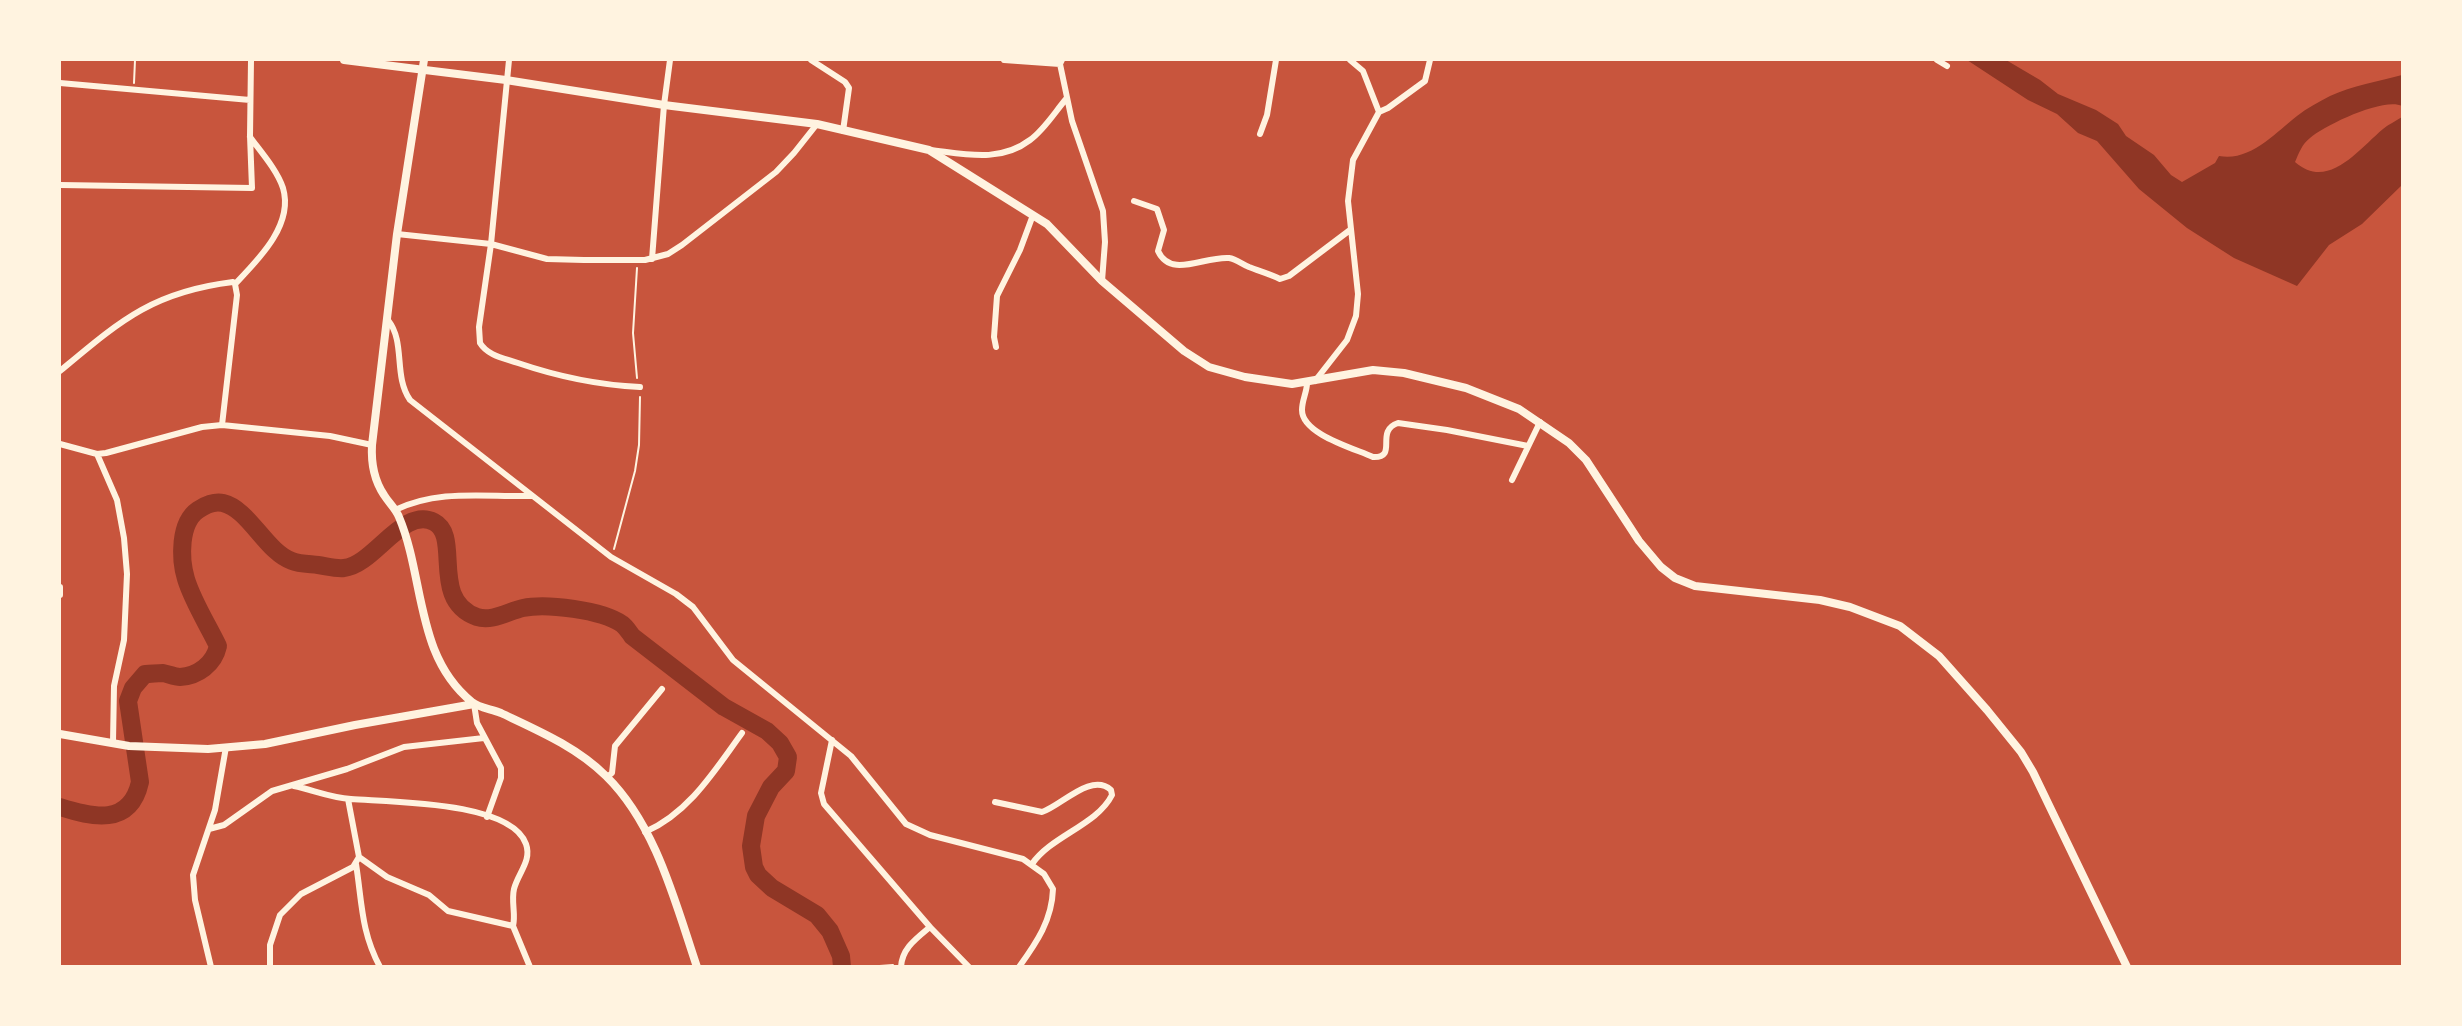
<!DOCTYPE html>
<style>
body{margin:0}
#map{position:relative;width:2462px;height:1026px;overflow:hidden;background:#c8553d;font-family:"Golos Text",sans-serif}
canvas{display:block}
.frame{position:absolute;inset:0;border:61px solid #fff3e0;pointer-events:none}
</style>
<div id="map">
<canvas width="2462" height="1026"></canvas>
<div class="frame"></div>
</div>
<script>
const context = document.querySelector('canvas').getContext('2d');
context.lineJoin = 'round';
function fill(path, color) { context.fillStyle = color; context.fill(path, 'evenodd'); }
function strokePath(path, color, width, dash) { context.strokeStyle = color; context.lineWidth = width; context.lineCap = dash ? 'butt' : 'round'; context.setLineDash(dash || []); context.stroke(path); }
fill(new Path2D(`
 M 1967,60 L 2006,60 L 2040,80 L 2058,94 L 2096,110 L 2118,124 L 2126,136 L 2154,155 L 2171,175 L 2182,182 L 2215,163 L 2219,156 C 2250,162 2275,133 2297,116 C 2307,108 2319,102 2330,96 C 2352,86 2379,81 2402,75 L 2402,106 C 2384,97 2325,125 2310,138 C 2302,144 2299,153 2295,162 C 2328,191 2358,150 2383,129 C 2389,124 2396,121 2402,117 L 2402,185 L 2362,224 L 2329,245 L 2297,286 L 2234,258 L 2187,228 L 2139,189 L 2097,141 L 2078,133 L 2057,114 L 2028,100 Z`), '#8f3625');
strokePath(new Path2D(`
 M 60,807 C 92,817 130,827 140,782 L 128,701 L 133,688 L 145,674 C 151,674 157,673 163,673 C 168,674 175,677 180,677 C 198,676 214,664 218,646 C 208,625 193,602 186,579 C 180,559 179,523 198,510 C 205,505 215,501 223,503 C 249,509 266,552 292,561 C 299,564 310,564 318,565 C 326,566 336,569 344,568 C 374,565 403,506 434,522 C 462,536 429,600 477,617 C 492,622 509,611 523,608 C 546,603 602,610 622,624 C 626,627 629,632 632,636 L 724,707 L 767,731 L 780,743 L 788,757 L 786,771 L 771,787 L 756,816 L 751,846 L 754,867 L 758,875 L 772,888 L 817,915 L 830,931 L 841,956 L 842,967`), '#8f3625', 18);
strokePath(new Path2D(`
 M 134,83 L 135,60
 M 637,268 L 633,333 L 637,378
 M 614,549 L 635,471 L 639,445 L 640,397
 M 866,967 L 893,965`), '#fff3e0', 2);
strokePath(new Path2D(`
 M 509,60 L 491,244 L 479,327 L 480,343 C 488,356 504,358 518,363 C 559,377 597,385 640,387
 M 811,60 L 845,82 L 849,88 L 843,131
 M 1004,60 L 1060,64
 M 1062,60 L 1060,64 L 1072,121 L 1103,211 L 1105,242 L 1102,281
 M 1937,60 L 1947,66
 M 60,83 L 250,100
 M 1379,112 L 1388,108 L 1425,81 L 1430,60
 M 1260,134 L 1267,115 L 1276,60
 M 930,150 C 965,154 1000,163 1030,140 C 1044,130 1055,112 1066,99
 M 60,185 L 252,188 L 250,136 L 251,60
 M 1134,201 L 1157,209 L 1164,230 L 1158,251 C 1171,279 1204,256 1229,258 C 1236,259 1242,264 1249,267 C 1259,271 1270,274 1280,279 L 1289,276 L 1350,230
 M 397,234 L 491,244 L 547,259 L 584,260 L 645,260 L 668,254 L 682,245 L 776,172 L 794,153 L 817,124
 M 652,259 L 664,105 L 670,60
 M 235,284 C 258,260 294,225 283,188 C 277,170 261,152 250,137
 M 388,320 C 406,343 393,375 410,400 L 611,557 L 676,594 L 693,607 L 733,660 L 851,756 L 906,824 L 930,835 L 1023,859 L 1044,874 L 1053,889 C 1052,920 1037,942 1019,967
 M 996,347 L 994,337 L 997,296 L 1020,250 L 1033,215
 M 60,371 C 120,321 152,292 233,282 L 235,284
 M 1315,381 L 1347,340 L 1356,316 L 1358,294 L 1348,201 L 1353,160 L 1379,112 L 1363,71 L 1350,60
 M 1307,383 C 1307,392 1302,400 1302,410 C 1302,434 1353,448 1373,457 C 1399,458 1374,431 1398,423 L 1447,430 L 1528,446
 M 222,425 L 237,295 L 235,284
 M 60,444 L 97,454 L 106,453 L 202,427 L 222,425 L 330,436 L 372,445
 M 97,454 L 117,500 L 124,538 L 127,574 L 124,640 L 114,686 L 113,742
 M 1512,480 L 1540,422
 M 395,510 C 439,489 483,497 531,496
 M 60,587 L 60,595
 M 474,704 L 477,723 L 501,768 L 501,778 L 487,817
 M 832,740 L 821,793 L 824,804 L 930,927 L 969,967
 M 607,777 L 612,773 L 615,746 L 662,689
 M 294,786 C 313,790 331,798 351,799 C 389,802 511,801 526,844 C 532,861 518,873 514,889 C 511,902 516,914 513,926
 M 348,799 L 359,857
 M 995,802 L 1042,812 C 1061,806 1091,772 1111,790 L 1112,795 C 1097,825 1051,836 1032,864
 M 209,829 L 224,825 L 272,791 L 347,769 L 404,747 L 484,738
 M 645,832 C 689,813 715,770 742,733
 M 359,857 L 387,877 L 429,895 L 448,911 L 513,926
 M 356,864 C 362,902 361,932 380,967
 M 513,926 L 530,967
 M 211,967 L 195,900 L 193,875 L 215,810 L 226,747
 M 270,967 L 270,945 L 280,915 L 301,894 L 353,867 L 359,857
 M 901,967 C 902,948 917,938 930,927`), '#fff3e0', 6);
strokePath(new Path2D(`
 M 344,60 L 506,80 L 664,105 L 817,124 L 929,150 L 1047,224 L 1102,281 L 1184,351 L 1209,367 L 1245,377 L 1292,384 L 1373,370 L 1404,373 L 1466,388 L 1519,409 L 1569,443 L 1586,460 L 1639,541 L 1661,567 L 1675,578 L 1695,586 L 1820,600 L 1850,607 L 1900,626 L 1939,656 L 1987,710 L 2021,752 L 2033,772 L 2127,967
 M 424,60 L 397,234 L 372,445 C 371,463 374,480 384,495 C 389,503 396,509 399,517 C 425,579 415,656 472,702 C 479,708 492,709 501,713 C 537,730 577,747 606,776 C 656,825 675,902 697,967
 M 60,734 L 129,746 L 208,749 L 265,744 L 355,725 L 474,704`), '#fff3e0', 8);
</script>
